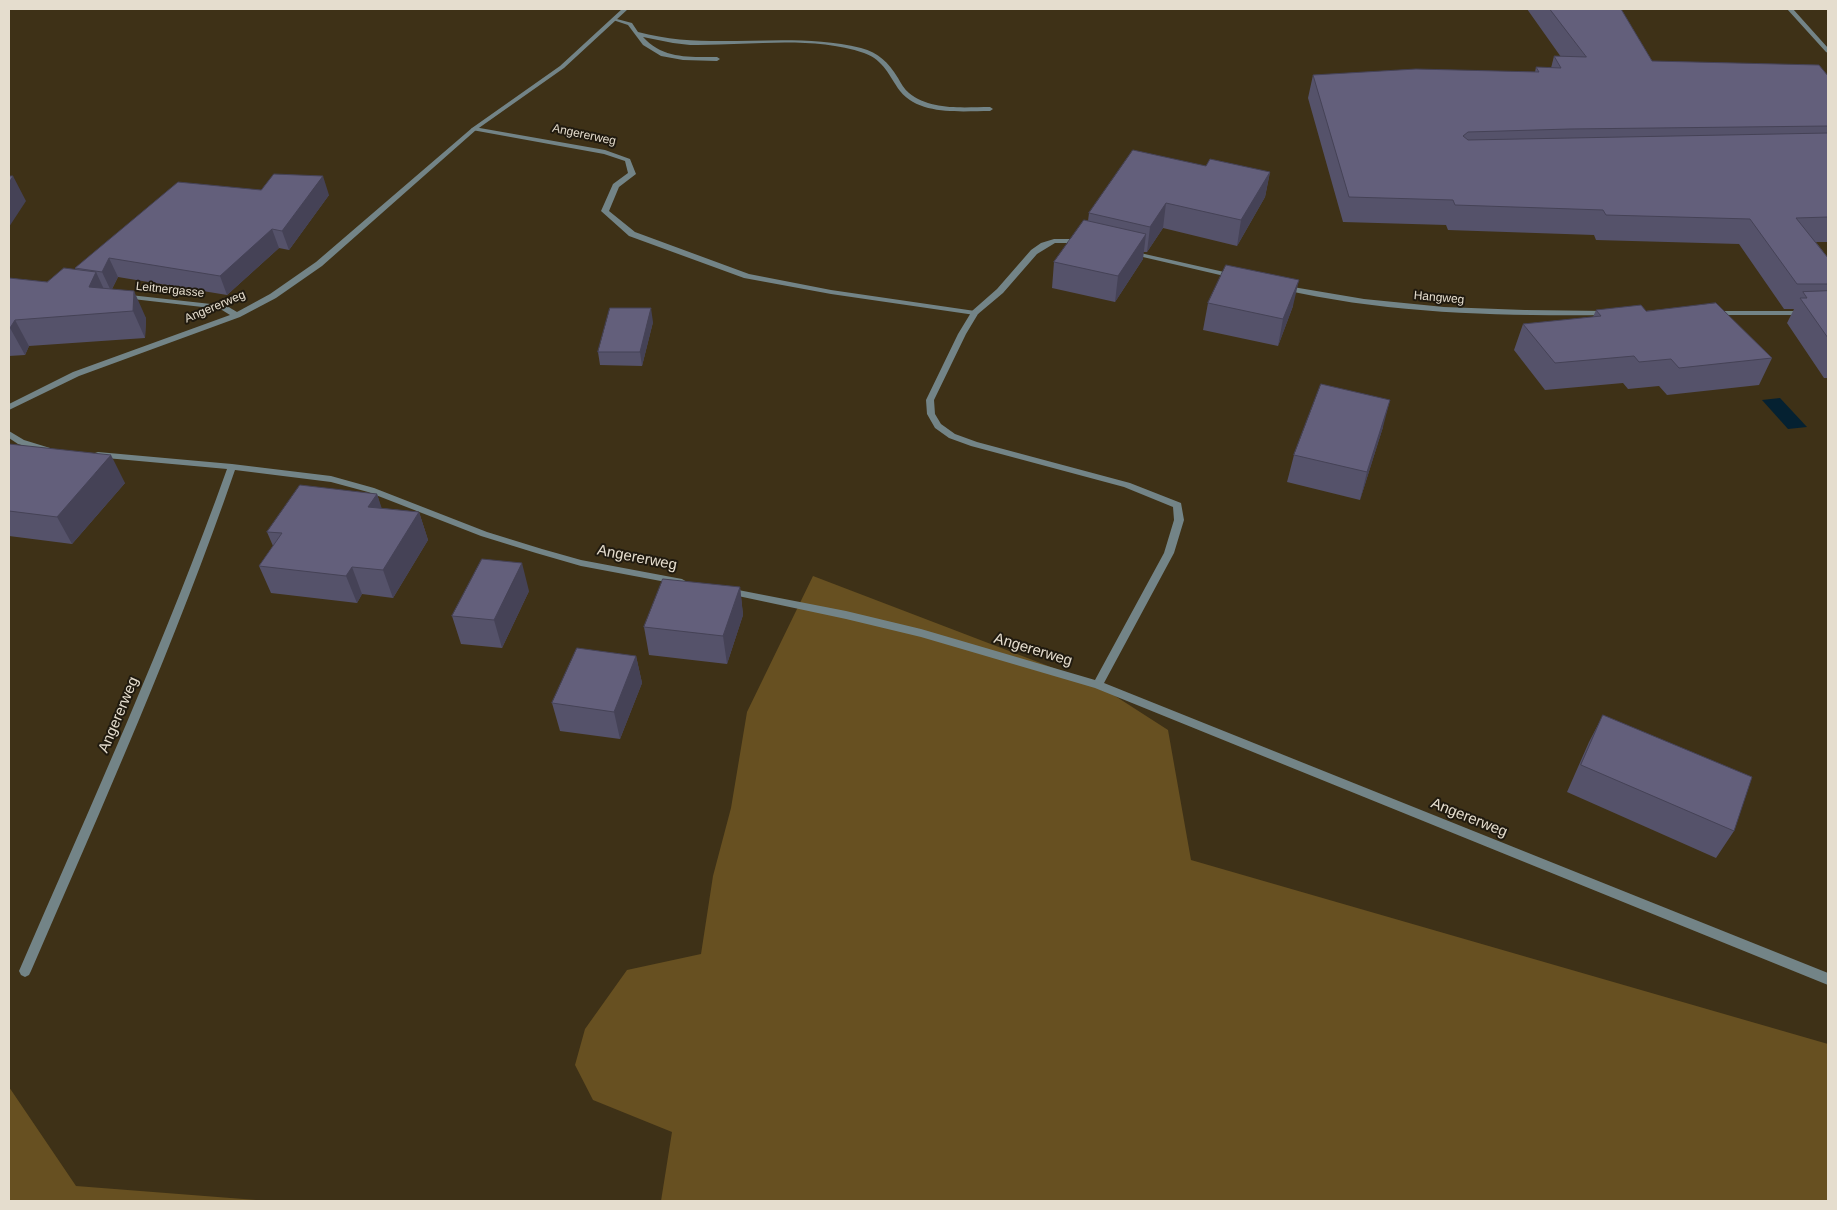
<!DOCTYPE html>
<style>
body{margin:0}
#map{position:relative;width:1837px;height:1210px;overflow:hidden;background:#3e3117;font-family:Arial,sans-serif}
canvas{display:block}
.frame{position:absolute;inset:0;border:10px solid #e5ddce;pointer-events:none}
</style>
<div id="map">
<canvas width="1837" height="1210"></canvas>
<div class="frame"></div>
</div>
<script>
const context = document.querySelector('canvas').getContext('2d');
context.lineJoin = 'round';
function fill(path, color) { context.fillStyle = color; context.fill(path, 'evenodd'); }
function strokePath(path, color, width, dash) { context.strokeStyle = color; context.lineWidth = width; context.lineCap = dash ? 'butt' : 'round'; context.setLineDash(dash || []); context.stroke(path); }
function write(font, color, halo, rows, align = 'center') {
  context.font = font + ' Arial,sans-serif'; context.lineWidth = 4; context.setLineDash([]); context.textBaseline = 'middle'; context.strokeStyle = halo; context.fillStyle = color; for (const [text, x, y, turn = 0] of rows) {
    context.save(); context.translate(x, y); context.rotate((+turn || 0) * Math.PI / 180); context.textAlign = isNaN(turn) ? turn : align; if (halo) context.strokeText(text, 0, 0); context.fillText(text, 0, 0); context.restore();
  }
}
fill(new Path2D(`
 M 813,576 L 1098,685 L 1168,730 L 1191,860 L 1828,1044 L 1828,1201 L 661,1201 L 672,1132 L 593,1100 L 575,1065 L 585,1029 L 627,970 L 701,954 L 713,876 L 731,808 L 747,712 Z
 M 9,1087 L 76,1186 L 269,1201 L 9,1201 Z`), '#675021');
fill(new Path2D(`
 M 1780,398 L 1807,427 L 1788,429 L 1762,400 Z`), '#052131');
fill(new Path2D(`
 M 613,18 L 632,23 L 638,32 C 712,52 786,30 861,48 C 879,53 888,62 898,78 C 901,83 904,89 909,93 C 931,111 964,107 990,107 L 993,109 L 990,111 C 962,111 920,116 900,91 C 889,76 884,60 864,53 C 809,35 747,46 690,45 L 673,43 L 643,37 C 663,59 689,57 717,57 L 720,59 L 717,61 L 683,60 L 661,56 L 643,45 L 628,25 L 613,20 Z
 M 474,127 L 605,150 L 630,159 L 636,174 L 619,187 L 609,211 L 635,232 L 749,274 L 831,290 L 975,311 L 979,313 L 975,315 L 831,294 L 744,278 L 629,236 L 601,211 L 613,184 L 628,173 L 625,161 L 604,154 L 472,130 L 471,129 Z`), '#738487');
fill(new Path2D(`
 M 622,9 L 628,9 L 564,68 L 476,130 L 322,266 L 276,298 L 240,317 L 79,376 L 9,410 L 9,404 L 73,372 L 230,315 L 222,310 L 211,308 L 124,298 L 120,296 L 121,294 L 211,304 L 227,306 L 237,312 L 270,294 L 316,262 L 472,128 L 560,66 Z
 M 1787,9 L 1793,9 L 1828,48 L 1828,53 L 1826,52 Z
 M 1054,239 L 1082,239 L 1086,241 L 1082,243 L 1055,243 L 1037,254 L 1003,293 L 978,314 L 966,334 L 934,400 L 935,414 L 941,424 L 955,434 L 977,442 L 1130,483 L 1181,503 L 1184,520 L 1174,553 L 1104,683 L 1828,973 L 1828,985 L 1095,688 L 921,637 L 846,619 L 724,593 L 723,591 L 728,588 L 846,611 L 921,629 L 1095,680 L 1164,553 L 1174,520 L 1173,507 L 1124,487 L 971,446 L 949,438 L 935,428 L 927,414 L 926,400 L 958,334 L 972,311 L 997,289 L 1031,250 L 1041,243 Z
 M 1127,250 L 1233,274 L 1237,276 L 1233,278 L 1130,254 L 1126,252 Z
 M 1281,285 L 1364,299 L 1444,307 L 1525,310 L 1607,311 L 1611,313 L 1607,315 C 1498,316 1388,314 1281,289 Z
 M 1711,311 L 1828,311 L 1828,315 L 1711,315 Z
 M 9,431 L 24,440 L 50,448 L 51,450 L 47,453 L 18,444 L 9,438 Z
 M 98,452 L 232,464 L 331,476 L 374,488 L 487,532 L 542,549 L 581,560 L 682,579 L 687,582 L 682,585 L 581,566 L 536,553 L 481,536 L 368,492 L 331,482 L 235,470 C 176,641 103,805 31,971 L 29,975 L 25,977 L 21,975 L 19,971 C 91,805 166,640 227,469 L 95,457 L 94,455 L 95,453 Z`), '#738487');
fill(new Path2D(`
 M 1527,9 L 1621,9 L 1652,61 L 1828,76 L 1828,242 L 1816,242 L 1828,258 L 1828,378 L 1824,378 L 1787,323 L 1794,309 L 1784,309 L 1739,244 L 1596,240 L 1594,235 L 1448,230 L 1446,225 L 1343,222 L 1308,98 L 1313,75 L 1535,72 L 1536,67 L 1551,68 L 1554,56 L 1561,57 Z
 M 1206,166 L 1270,172 L 1265,197 L 1237,246 L 1163,228 L 1147,252 L 1143,252 L 1143,259 L 1115,302 L 1052,288 L 1054,262 L 1088,221 L 1089,213 Z
 M 261,190 L 329,195 L 289,250 L 279,248 L 227,295 L 118,277 L 112,289 L 146,318 L 145,338 L 29,346 L 25,355 L 9,356 L 9,278 L 47,282 L 76,270 L 75,268 Z
 M 1208,303 L 1293,306 L 1278,346 L 1203,330 Z
 M 1596,310 L 1646,311 L 1772,358 L 1759,385 L 1667,395 L 1659,386 L 1628,389 L 1623,383 L 1545,390 L 1514,350 L 1523,324 L 1593,317 Z
 M 653,322 L 642,366 L 600,365 L 598,352 Z
 M 1383,427 L 1360,500 L 1287,482 L 1294,455 Z
 M 9,444 L 125,483 L 72,544 L 9,536 Z
 M 377,494 L 381,508 L 419,512 L 428,540 L 393,598 L 362,594 L 357,603 L 271,593 L 259,566 L 273,546 L 267,532 Z
 M 740,587 L 743,615 L 727,664 L 649,655 L 644,627 Z
 M 529,591 L 502,648 L 461,644 L 452,616 Z
 M 636,656 L 642,683 L 620,739 L 560,731 L 552,703 Z
 M 1603,715 L 1734,831 L 1716,858 L 1567,792 L 1589,742 Z`), '#55526a');
fill(new Path2D(`
 M 1270,172 L 1265,197 L 1237,246 L 1241,220 Z
 M 13,176 L 26,201 L 9,227 L 9,183 Z
 M 323,176 L 329,195 L 289,250 L 282,231 Z
 M 1166,203 L 1163,228 L 1147,252 L 1150,227 Z
 M 272,229 L 279,248 L 227,295 L 220,276 Z
 M 1146,234 L 1143,259 L 1115,302 L 1118,276 Z
 M 109,258 L 118,277 L 111,291 L 102,272 Z
 M 96,272 L 108,298 L 89,287 Z
 M 1299,280 L 1293,306 L 1278,346 L 1283,319 Z
 M 134,291 L 146,318 L 145,338 L 133,311 Z
 M 651,308 L 653,322 L 642,366 L 640,352 Z
 M 15,320 L 29,346 L 25,355 L 10,328 Z
 M 1390,400 L 1383,427 L 1360,500 L 1367,472 Z
 M 111,455 L 125,483 L 72,544 L 57,517 Z
 M 377,494 L 386,521 L 368,507 Z
 M 419,512 L 428,540 L 393,598 L 383,570 Z
 M 522,563 L 529,591 L 502,648 L 494,620 Z
 M 352,567 L 362,594 L 357,603 L 346,576 Z
 M 740,587 L 743,615 L 727,664 L 723,636 Z
 M 636,656 L 642,683 L 620,739 L 614,712 Z`), '#454256');
const building = new Path2D(`
 M 1550,9 L 1621,9 L 1652,61 L 1819,65 L 1828,76 L 1828,126 L 1569,129 L 1468,132 L 1463,136 L 1468,140 L 1828,133 L 1828,217 L 1796,218 L 1828,258 L 1828,284 L 1797,284 L 1750,219 L 1606,215 L 1603,210 L 1455,205 L 1453,200 L 1349,197 L 1313,75 L 1416,69 L 1539,72 L 1536,67 L 1561,68 L 1554,56 L 1586,57 Z
 M 1133,150 L 1206,166 L 1210,159 L 1270,172 L 1241,220 L 1166,203 L 1150,227 L 1089,213 Z
 M 274,174 L 323,176 L 282,231 L 272,229 L 220,276 L 109,258 L 102,272 L 75,268 L 178,182 L 261,190 Z
 M 9,176 L 13,176 L 9,183 Z
 M 1084,220 L 1146,234 L 1118,276 L 1054,262 Z
 M 1226,265 L 1299,280 L 1283,319 L 1208,303 Z
 M 64,268 L 96,272 L 89,287 L 134,291 L 133,311 L 15,320 L 10,328 L 9,329 L 9,278 L 47,282 Z
 M 1828,291 L 1828,338 L 1800,298 L 1807,298 L 1803,292 Z
 M 1716,303 L 1772,358 L 1679,368 L 1671,359 L 1639,362 L 1634,356 L 1555,363 L 1523,324 L 1601,316 L 1596,310 L 1641,305 L 1646,311 Z
 M 610,308 L 651,308 L 640,352 L 598,352 Z
 M 1321,384 L 1390,400 L 1367,472 L 1294,455 Z
 M 9,444 L 111,455 L 57,517 L 9,511 Z
 M 300,485 L 377,494 L 368,507 L 419,512 L 383,570 L 352,567 L 346,576 L 259,566 L 282,533 L 267,532 Z
 M 482,559 L 522,563 L 494,620 L 452,616 Z
 M 663,579 L 740,587 L 723,636 L 644,627 Z
 M 577,648 L 636,656 L 614,712 L 552,703 Z
 M 1603,715 L 1752,777 L 1734,831 L 1581,765 Z`);
fill(building, '#635f7b');
strokePath(building, '#454256', 1);
write('12px', '#e5ddce', '#201a0f', [
 ["Angererweg",584,135,12],
 ["Leitnergasse",170,290,6],
 ["Hangweg",1439,298,5],
 ["Angererweg",215,307,-23]
]);
write('15px', '#e5ddce', '#201a0f', [
 ["Angererweg",637,558,11],
 ["Angererweg",1033,650,17],
 ["Angererweg",119,715,-67],
 ["Angererweg",1469,818,22]
]);
</script>
